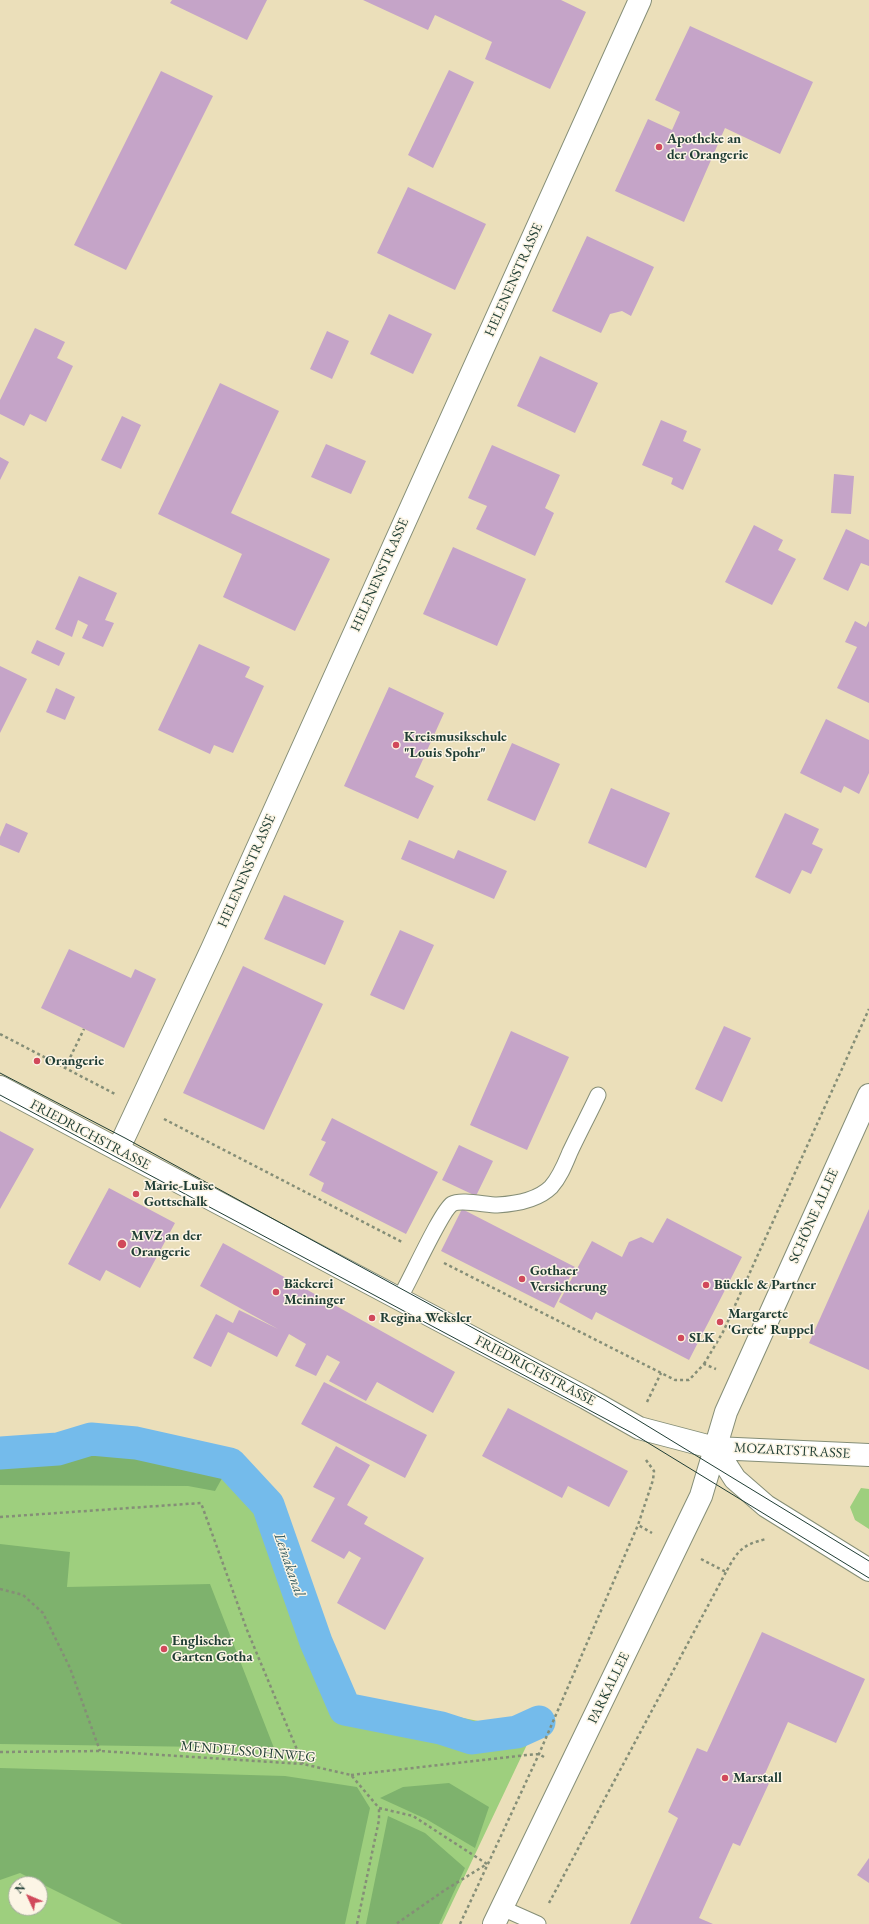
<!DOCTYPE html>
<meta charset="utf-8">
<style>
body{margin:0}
#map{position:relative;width:869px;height:1924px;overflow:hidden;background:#ebdfba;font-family:"EB Garamond",serif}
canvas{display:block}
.north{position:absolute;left:8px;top:1876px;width:40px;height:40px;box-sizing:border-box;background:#fcf5e5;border:1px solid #a4ab9e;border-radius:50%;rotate:314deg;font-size:11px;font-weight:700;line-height:16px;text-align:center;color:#1f3d34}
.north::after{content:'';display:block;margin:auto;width:14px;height:18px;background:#d1495b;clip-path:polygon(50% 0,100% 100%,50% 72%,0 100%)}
</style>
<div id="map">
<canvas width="869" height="1924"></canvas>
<div class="north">N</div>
</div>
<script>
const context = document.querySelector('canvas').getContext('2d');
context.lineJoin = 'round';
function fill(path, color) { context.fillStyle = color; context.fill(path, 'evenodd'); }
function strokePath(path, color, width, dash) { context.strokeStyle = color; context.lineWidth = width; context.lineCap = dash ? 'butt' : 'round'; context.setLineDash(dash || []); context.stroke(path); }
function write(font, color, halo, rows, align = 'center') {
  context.font = font + ' "EB Garamond",serif'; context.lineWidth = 3; context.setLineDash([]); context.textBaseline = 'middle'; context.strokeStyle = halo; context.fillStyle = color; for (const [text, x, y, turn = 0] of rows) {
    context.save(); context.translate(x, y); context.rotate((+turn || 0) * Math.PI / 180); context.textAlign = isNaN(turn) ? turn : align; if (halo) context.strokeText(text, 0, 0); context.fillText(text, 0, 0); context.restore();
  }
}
fill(new Path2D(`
 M 85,1430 L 232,1461 L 274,1504 L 307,1603 L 349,1695 L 533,1732 L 442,1924 L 0,1924 L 0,1444 ZM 16,1884 L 40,1884 L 40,1908 L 16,1908 Z
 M 861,1488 L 869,1489 L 869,1529 L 855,1520 L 850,1507 Z`), '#9ecf7e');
fill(new Path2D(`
 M 85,1432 L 231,1462 L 215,1491 L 188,1486 L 0,1485 L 0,1445 Z
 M 0,1544 L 70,1552 L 67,1587 L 210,1584 L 274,1748 L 0,1744 Z
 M 0,1768 L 285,1776 L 357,1787 L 370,1808 L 345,1924 L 122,1924 L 20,1873 L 0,1880 Z
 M 449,1783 L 489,1807 L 475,1848 L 426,1819 L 380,1798 L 403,1787 Z
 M 388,1816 L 425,1833 L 465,1868 L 439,1924 L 366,1924 Z`), '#7eb26d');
strokePath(new Path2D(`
 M 0,1453 L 58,1449 L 91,1439 L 136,1443 L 230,1464 L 268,1505 L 316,1642 L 345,1709 L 441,1728 L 472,1738 L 517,1732 L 539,1722`), '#74bbeb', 33);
fill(new Path2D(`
 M 172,0 L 267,0 L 247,40 L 170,3 Z
 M 363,0 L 561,0 L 586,12 L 550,89 L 485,59 L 492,42 L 435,15 L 428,30 Z
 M 690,26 L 813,82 L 780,154 L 725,128 L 684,222 L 615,191 L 648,119 L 672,130 L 680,112 L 655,100 Z
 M 449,70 L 474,82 L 433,168 L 408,155 Z
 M 161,71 L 213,96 L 126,270 L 74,245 Z
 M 408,187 L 486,224 L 455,290 L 377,253 Z
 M 587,236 L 654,267 L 631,316 L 622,311 L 610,314 L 601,333 L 552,311 Z
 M 389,314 L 432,334 L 413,374 L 370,354 Z
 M 35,328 L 65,342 L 57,358 L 73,366 L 46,422 L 30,414 L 24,426 L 0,414 L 0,400 Z
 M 327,331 L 349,341 L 332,379 L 310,369 Z
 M 540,356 L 598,383 L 575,433 L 517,406 Z
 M 220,383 L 279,411 L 231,513 L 330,559 L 295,631 L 223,597 L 242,554 L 158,514 Z
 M 122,416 L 141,425 L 121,469 L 101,460 Z
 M 661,420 L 687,431 L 683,441 L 701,449 L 683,490 L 671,484 L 673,478 L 642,465 Z
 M 326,444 L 366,461 L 351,494 L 311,477 Z
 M 492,445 L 560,475 L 545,508 L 554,513 L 535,556 L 476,529 L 487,506 L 468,498 Z
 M 0,457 L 9,462 L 0,480 Z
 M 834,474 L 854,476 L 851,514 L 831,513 Z
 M 754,525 L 783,540 L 778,550 L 796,559 L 772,605 L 725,582 Z
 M 846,529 L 869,540 L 869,566 L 861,563 L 848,591 L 823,579 Z
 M 453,547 L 526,579 L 497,646 L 423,614 Z
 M 79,576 L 117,593 L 105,620 L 114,623 L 103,647 L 82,638 L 88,625 L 78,620 L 72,637 L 55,629 Z
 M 855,621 L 866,627 L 869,621 L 869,703 L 837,688 L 857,647 L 845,642 Z
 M 37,640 L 65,653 L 59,666 L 31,653 Z
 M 199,644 L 250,667 L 245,677 L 264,686 L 233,753 L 214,745 L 210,754 L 158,730 Z
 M 0,666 L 27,679 L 0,733 Z
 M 389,687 L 444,713 L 415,777 L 434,786 L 418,819 L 344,786 Z
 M 56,688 L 75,697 L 65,720 L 46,712 Z
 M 826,719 L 869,740 L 869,773 L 859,794 L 844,786 L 841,793 L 800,773 Z
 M 512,743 L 560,764 L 535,821 L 487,800 Z
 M 611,788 L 670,813 L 646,868 L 588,843 Z
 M 785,813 L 819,829 L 812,844 L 823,849 L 811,874 L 802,870 L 790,894 L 755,877 Z
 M 6,823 L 28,833 L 19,853 L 0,845 L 0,837 Z
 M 409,840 L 454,859 L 458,850 L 507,871 L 494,899 L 401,859 Z
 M 284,895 L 344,921 L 325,965 L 264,939 Z
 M 400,930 L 434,945 L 404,1010 L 370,995 Z
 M 69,949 L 131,978 L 135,969 L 156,979 L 124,1048 L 41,1008 Z
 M 243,966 L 323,1004 L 264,1130 L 183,1093 Z
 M 724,1026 L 751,1038 L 722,1102 L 695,1089 Z
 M 511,1031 L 569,1057 L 527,1150 L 470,1125 Z
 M 332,1118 L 438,1172 L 406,1234 L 321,1191 L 324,1183 L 309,1175 L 326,1142 L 321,1140 Z
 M 0,1131 L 34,1149 L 0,1209 Z
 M 459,1145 L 493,1161 L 476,1196 L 442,1180 Z
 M 109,1188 L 175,1223 L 140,1288 L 106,1270 L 100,1281 L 68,1264 Z
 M 462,1209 L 575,1267 L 554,1308 L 441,1251 Z
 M 869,1209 L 869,1370 L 809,1343 Z
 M 667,1218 L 742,1257 L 689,1360 L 596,1312 L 592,1320 L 559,1302 L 592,1241 L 622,1257 L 629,1242 L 641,1237 L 653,1243 Z
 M 223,1243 L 455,1372 L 433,1413 L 377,1382 L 366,1401 L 329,1381 L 340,1362 L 327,1355 L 316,1376 L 295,1366 L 306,1344 L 289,1334 L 277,1357 L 228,1332 L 211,1367 L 193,1358 L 216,1314 L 233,1323 L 239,1310 L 278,1329 L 200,1286 Z
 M 324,1382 L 427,1435 L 405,1478 L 301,1424 Z
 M 508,1408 L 628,1471 L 609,1507 L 568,1486 L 562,1498 L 482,1456 Z
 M 336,1446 L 370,1465 L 347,1505 L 368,1517 L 364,1524 L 424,1558 L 385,1630 L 337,1603 L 361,1558 L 349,1551 L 344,1559 L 311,1541 L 335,1498 L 313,1487 Z
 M 762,1632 L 865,1679 L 836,1743 L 788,1722 L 764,1776 L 771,1779 L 740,1846 L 733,1843 L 699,1918 L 713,1924 L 630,1924 L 678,1818 L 668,1812 L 683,1779 L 697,1748 L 707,1752 Z
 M 869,1858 L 869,1883 L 857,1875 Z`), '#c5a4c8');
const lane = new Path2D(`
 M 399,1299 C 409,1283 441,1211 452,1204 C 461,1199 486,1205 497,1205 C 515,1204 538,1200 551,1187 C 560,1177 565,1164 570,1152 C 579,1133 589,1114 598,1095
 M 502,1908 L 538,1924`);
const street = new Path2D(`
 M 0,1087 L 586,1398 L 639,1428 L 715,1448 L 869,1455
 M 118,1150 L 212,949 L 640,0
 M 715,1448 L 735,1479 L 766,1506 L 869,1570
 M 494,1924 L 701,1496 L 726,1412 L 869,1095`);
strokePath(lane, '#858e77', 17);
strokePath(street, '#858e77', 24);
strokePath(new Path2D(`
 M 0,1034 L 115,1094
 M 65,1068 L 84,1029
 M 164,1119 L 402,1242
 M 444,1263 L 675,1380 L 689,1380 L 704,1364 L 716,1369
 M 704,1364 L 723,1332 L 869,1009
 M 647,1402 L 661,1373
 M 646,1460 L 654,1471 L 653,1480 L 638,1525 L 652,1533
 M 0,1517 L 201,1503 L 247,1630 L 303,1764
 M 701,1559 L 726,1572 C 738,1550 742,1545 766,1539
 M 0,1589 L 23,1595 L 43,1613 L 70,1668 L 100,1751
 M 0,1752 L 100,1751 L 303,1764 L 351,1775 L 379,1808 L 413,1816 L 487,1864 L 445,1890 L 396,1924
 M 351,1775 L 527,1755 L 539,1754 L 544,1757
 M 549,1903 L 726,1572
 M 357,1924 L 379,1820 L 379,1808
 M 460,1924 L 539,1754 L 638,1525`), '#858e77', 2.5, [3, 3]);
strokePath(lane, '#fff', 15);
strokePath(street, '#fff', 22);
strokePath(new Path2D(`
 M 0,1073 L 125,1138 L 605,1400 L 869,1561
 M 0,1095 L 632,1433 L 869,1578`), '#1f3d34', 1);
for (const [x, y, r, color] of [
 [659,147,4,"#d1495b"],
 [396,745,4,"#d1495b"],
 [37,1061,4,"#d1495b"],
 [136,1194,4,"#d1495b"],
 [122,1244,5,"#d1495b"],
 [522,1279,4,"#d1495b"],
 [706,1285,4,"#d1495b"],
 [276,1292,4,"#d1495b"],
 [372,1318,4,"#d1495b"],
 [720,1322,4,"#d1495b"],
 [681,1338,4,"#d1495b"],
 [164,1649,4,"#d1495b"],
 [725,1778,4,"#d1495b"]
]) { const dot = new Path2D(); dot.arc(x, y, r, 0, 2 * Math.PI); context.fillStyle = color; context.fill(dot); strokePath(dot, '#fcf5e5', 1.5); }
write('bold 14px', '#1f3d34', '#fcf5e5', [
 ["Apotheke an",667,139],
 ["der Orangerie",667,155],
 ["Kreismusikschule",404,737],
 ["\"Louis Spohr\"",404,753],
 ["Orangerie",45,1061],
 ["Marie-Luise",144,1186],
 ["Gottschalk",144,1202],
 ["MVZ an der",131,1236],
 ["Orangerie",131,1252],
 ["Gothaer",530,1271],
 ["Versicherung",530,1287],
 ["Bäckerei",284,1284],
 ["Meininger",284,1300],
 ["Bückle & Partner",714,1285],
 ["Margarete",728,1314],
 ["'Grete' Ruppel",728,1330],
 ["Regina Weksler",380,1318],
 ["SLK",689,1338],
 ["Englischer",172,1641],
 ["Garten Gotha",172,1657],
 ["Marstall",733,1778]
], 'left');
write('14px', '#1f3d34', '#fcf5e5', [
 ["HELENENSTRASSE",514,280,-66],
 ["HELENENSTRASSE",380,575,-66],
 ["HELENENSTRASSE",247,871,-66],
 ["FRIEDRICHSTRASSE",90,1135,28],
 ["SCHÖNE ALLEE",814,1216,-66],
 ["FRIEDRICHSTRASSE",535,1371,28],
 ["MOZARTSTRASSE",792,1451,3],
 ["PARKALLEE",609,1688,-64],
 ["MENDELSSOHNWEG",248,1752,5]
]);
write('italic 15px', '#345c62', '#fcf5e5', [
 ["Leinakanal",289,1565,71]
]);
</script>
